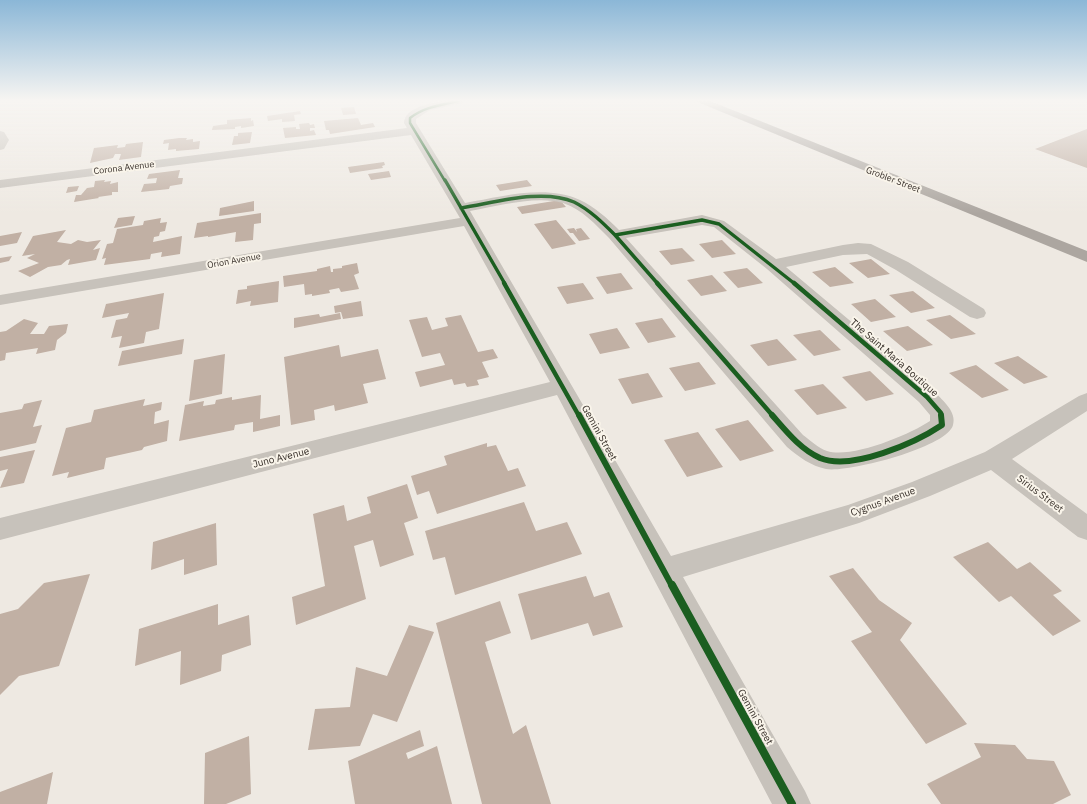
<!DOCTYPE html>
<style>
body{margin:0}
canvas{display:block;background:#eee9e2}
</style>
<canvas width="1087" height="804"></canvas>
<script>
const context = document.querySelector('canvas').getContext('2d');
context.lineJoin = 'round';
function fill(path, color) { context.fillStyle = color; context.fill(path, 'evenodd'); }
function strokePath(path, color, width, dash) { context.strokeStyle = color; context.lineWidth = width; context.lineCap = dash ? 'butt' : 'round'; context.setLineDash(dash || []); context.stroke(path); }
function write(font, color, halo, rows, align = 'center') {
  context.font = font + ' "IBM Plex Sans",sans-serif'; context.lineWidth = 4; context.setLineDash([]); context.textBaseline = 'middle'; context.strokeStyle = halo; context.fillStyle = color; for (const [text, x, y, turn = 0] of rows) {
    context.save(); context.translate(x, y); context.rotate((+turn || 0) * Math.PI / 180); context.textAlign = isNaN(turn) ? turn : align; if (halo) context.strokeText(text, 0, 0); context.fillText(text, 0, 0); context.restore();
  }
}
fill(new Path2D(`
 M 354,107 L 356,114 L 343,115 L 341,108 Z
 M 300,111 L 301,114 L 294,115 L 295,121 L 282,122 L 282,119 L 268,121 L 267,116 Z
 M 251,118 L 251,121 L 253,120 L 254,126 L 241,128 L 241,126 L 235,127 L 235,129 L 212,130 L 213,126 L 227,124 L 227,120 Z
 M 358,118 L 361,125 L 373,123 L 375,127 L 330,134 L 329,130 L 326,130 L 324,121 Z
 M 309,123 L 310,125 L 314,124 L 315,128 L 310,128 L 310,131 L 314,130 L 316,135 L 285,138 L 283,128 L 296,127 L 296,129 L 300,129 L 299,124 Z
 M 1087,129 L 1087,168 L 1035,149 Z
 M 252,132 L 250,143 L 232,145 L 234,136 L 238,136 L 238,133 Z
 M 179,138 L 187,138 L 186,140 L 193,139 L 193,142 L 200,141 L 199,149 L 176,151 L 176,149 L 168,150 L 169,143 L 163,144 L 164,140 Z
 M 143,142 L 141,157 L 119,160 L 121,154 L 115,154 L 113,158 L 90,163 L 94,148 L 118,145 L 117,148 L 125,147 L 126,144 Z
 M 384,162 L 385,165 L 382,166 L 383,168 L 350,173 L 348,167 Z
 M 180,170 L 178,178 L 183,178 L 182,184 L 170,186 L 169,189 L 141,192 L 144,184 L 156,183 L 157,178 L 147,179 L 149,174 Z
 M 389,171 L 391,177 L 371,180 L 368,174 Z
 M 105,180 L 104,182 L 111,181 L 110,184 L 118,182 L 118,192 L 112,192 L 112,195 L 98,197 L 99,198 L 74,202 L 76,195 L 81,195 L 87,188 L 94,187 L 95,181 Z
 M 527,180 L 532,186 L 500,191 L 496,185 Z
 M 79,186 L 77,191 L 66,193 L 68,187 Z
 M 560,200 L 566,207 L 522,214 L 517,207 Z
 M 254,201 L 254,211 L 219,216 L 220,208 Z
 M 261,213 L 261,223 L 254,224 L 253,240 L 235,242 L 236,232 L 208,237 L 208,236 L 194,238 L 197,223 Z
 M 135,216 L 132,225 L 114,228 L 118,218 Z
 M 161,218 L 160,223 L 167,222 L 165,231 L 160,232 L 159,236 L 154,237 L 153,242 L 182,236 L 180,254 L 161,257 L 162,252 L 151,254 L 150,259 L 104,265 L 106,258 L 102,259 L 107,244 L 113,243 L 117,229 L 143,225 L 144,221 Z
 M 556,220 L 576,244 L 552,249 L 534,224 Z
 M 574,228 L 577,232 L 576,229 L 581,228 L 590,239 L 579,241 L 573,233 L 570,233 L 567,229 Z
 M 66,230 L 57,242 L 71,244 L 78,240 L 87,242 L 101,240 L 93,250 L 100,248 L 96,260 L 68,265 L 70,259 L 67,260 L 61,265 L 48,267 L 30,277 L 18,271 L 39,263 L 27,258 L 35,254 L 22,256 L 33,236 Z
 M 22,232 L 17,243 L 0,246 L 0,236 Z
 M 722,240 L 736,254 L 712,258 L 699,244 Z
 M 682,248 L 695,261 L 671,265 L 659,251 Z
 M 12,256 L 9,261 L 0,263 L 0,258 Z
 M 871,259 L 890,274 L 868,278 L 849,263 Z
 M 357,263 L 359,273 L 354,275 L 359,289 L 341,292 L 339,288 L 329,290 L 330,293 L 312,296 L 312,294 L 305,295 L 304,284 L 284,287 L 283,276 L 317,271 L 317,269 L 330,266 L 331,272 L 333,272 L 333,269 L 342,268 L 342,266 Z
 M 835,267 L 854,283 L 830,287 L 812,272 Z
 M 747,268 L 763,283 L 738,288 L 723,272 Z
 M 621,273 L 633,289 L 607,294 L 596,277 Z
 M 712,275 L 727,291 L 701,296 L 687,280 Z
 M 279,281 L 278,302 L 250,306 L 251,301 L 236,304 L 238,290 L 247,289 L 247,286 Z
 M 583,283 L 594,299 L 567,304 L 557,287 Z
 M 913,291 L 935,308 L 911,313 L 889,295 Z
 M 164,293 L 159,329 L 146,332 L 144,343 L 119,348 L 122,336 L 111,338 L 116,320 L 127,318 L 129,313 L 102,318 L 106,304 Z
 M 875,299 L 896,317 L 871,322 L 851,304 Z
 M 361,301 L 363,316 L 343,319 L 341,312 L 335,313 L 334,306 Z
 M 340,313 L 341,319 L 294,328 L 294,318 L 319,314 L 320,317 Z
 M 461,315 L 478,352 L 493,349 L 498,358 L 482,362 L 489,377 L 477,380 L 479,385 L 467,387 L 465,383 L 454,385 L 452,379 L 420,387 L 415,372 L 445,365 L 440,353 L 422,357 L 409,320 L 427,317 L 432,330 L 448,326 L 445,318 Z
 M 950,315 L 976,334 L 951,339 L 926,320 Z
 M 662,318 L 676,337 L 648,343 L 635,323 Z
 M 24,319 L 38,323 L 30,334 L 44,334 L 49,326 L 68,324 L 66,333 L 57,340 L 55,350 L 36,354 L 38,348 L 6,353 L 5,360 L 0,361 L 0,332 L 6,331 Z
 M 908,326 L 933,345 L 907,351 L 883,331 Z
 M 617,328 L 630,348 L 600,354 L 589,334 Z
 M 820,330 L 841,350 L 814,356 L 793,335 Z
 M 184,339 L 182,354 L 118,366 L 122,351 Z
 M 777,339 L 797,360 L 768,366 L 750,345 Z
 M 339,345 L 341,357 L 378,349 L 386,379 L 363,384 L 368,403 L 335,411 L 334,405 L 314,410 L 315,420 L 291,425 L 284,357 Z
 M 225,354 L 222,394 L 189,401 L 194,360 Z
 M 1018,356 L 1048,377 L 1024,384 L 994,363 Z
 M 699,362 L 716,384 L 685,391 L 669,368 Z
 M 976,365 L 1009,390 L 982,398 L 949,373 Z
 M 870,371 L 894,394 L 866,401 L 842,377 Z
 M 648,373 L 663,397 L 632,404 L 618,379 Z
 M 823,384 L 847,408 L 817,415 L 794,390 Z
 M 261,395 L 260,419 L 280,415 L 280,426 L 253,432 L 253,422 L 235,425 L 234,430 L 179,441 L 185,405 L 204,401 L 203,406 L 215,404 L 216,400 L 232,397 L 232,400 Z
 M 145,399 L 143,406 L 162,402 L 161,410 L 155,412 L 154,424 L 169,420 L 167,441 L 144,447 L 142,450 L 106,458 L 104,469 L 67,478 L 69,472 L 52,476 L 66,428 L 91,422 L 94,410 Z
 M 42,400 L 33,427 L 42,425 L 36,443 L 0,451 L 0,413 L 22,409 L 24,404 Z
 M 748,420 L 774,451 L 740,461 L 715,429 Z
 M 698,432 L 723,467 L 687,477 L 664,440 Z
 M 487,443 L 487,447 L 496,445 L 508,471 L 518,468 L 526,486 L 437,514 L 429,491 L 417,495 L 411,476 L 447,465 L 444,456 Z
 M 35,450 L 24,483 L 0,488 L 8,469 L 0,471 L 0,457 Z
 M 407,484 L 418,518 L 404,523 L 414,555 L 380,567 L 373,540 L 354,546 L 366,599 L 296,625 L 292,597 L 325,586 L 313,514 L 344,505 L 347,521 L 371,513 L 367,497 Z
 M 524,502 L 536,531 L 567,522 L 582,554 L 455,595 L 445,557 L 433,560 L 425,531 Z
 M 216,523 L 217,565 L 184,575 L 184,559 L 151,570 L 153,542 Z
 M 988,542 L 1017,569 L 1030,562 L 1062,591 L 1053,595 L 1081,621 L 1053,636 L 1011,596 L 999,602 L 953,557 Z
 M 853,568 L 879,600 L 912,623 L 900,640 L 967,724 L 926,744 L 851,641 L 872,632 L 829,576 Z
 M 90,574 L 59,666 L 19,676 L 0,695 L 0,614 L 18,609 L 44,583 Z
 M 586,576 L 594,597 L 609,592 L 623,627 L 593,636 L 588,623 L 531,640 L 518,594 Z
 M 500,601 L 511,633 L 485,642 L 513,734 L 526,725 L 551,804 L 482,804 L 436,623 Z
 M 218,604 L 218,625 L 249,615 L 251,645 L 222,655 L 221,671 L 180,685 L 181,651 L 135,666 L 139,629 Z
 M 409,625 L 434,632 L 397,722 L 373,714 L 360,746 L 308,750 L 315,709 L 350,707 L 356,667 L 387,676 Z
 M 420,730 L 424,746 L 406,753 L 408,759 L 437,746 L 452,804 L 355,804 L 348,761 Z
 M 249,736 L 251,794 L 226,804 L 204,804 L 205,753 Z
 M 974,743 L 1015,745 L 1027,759 L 1054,761 L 1071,795 L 1053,804 L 941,804 L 927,784 L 981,757 Z
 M 53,772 L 47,804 L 0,804 L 0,792 Z`), '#c1b0a4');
fill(new Path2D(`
 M 442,101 L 463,101 L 462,103 L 430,110 L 416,119 L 416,123 L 465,203 C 501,197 545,184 580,200 C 595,207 607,218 619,230 L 702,215 L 724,221 L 776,259 L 843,245 L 858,243 L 871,244 L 908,262 L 984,309 L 986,313 L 984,317 L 977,319 L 970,317 L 896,270 L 867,254 L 843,255 L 786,267 L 935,392 C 943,401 957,412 953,425 C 948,447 848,473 826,469 C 811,466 799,457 787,447 L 609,238 C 596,225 582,209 563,203 C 537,195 497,206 470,211 L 671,556 L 848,505 L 912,482 L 985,452 L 1079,396 L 1087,393 L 1087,411 L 1012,459 L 1087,514 L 1087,540 L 1078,537 L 991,470 L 930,496 L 859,523 L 683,577 L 805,791 L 811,804 L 772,804 L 557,395 L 0,540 L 0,518 L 550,382 L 464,226 L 0,305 L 0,295 L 460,218 L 411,135 L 0,188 L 0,180 L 407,128 L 404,123 C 405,107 430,104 442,101 ZM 702,225 L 714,227 L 767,269 L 919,402 L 930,415 L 930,421 C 909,435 851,459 827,451 C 818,448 810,440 803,435 L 626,238 Z
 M 0,131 L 4,132 L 9,140 L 4,149 L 0,150 Z`), '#c7c2bb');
fill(new Path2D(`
 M 695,101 L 710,101 L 1087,251 L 1087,262 Z`), '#aca6a0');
strokePath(new Path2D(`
 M 445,181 L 410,123 L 410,118 C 424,107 441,105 458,101`), '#1b5e20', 2.5);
strokePath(new Path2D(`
 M 445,180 L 505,284
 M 461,208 C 494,203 542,188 574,202 C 590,210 603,223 615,235
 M 615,235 L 658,284
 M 615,235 L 702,220 L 719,224 L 795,284`), '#1b5e20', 3.5);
strokePath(new Path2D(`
 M 504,283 L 579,416
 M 657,283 L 773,416
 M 794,283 L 927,397 L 941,413 L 941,416`), '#1b5e20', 4.5);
strokePath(new Path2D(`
 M 579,415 L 672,586
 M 772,415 C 786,431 800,449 820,458 C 852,471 915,443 942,425 L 941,415`), '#1b5e20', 6);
strokePath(new Path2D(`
 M 672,585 L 792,804`), '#1b5e20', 8);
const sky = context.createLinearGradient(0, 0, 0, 214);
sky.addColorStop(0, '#8bb7d7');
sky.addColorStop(0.47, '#f7f5f2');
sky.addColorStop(1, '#f7f5f200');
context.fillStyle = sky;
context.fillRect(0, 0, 1087, 214);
write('9px', '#372f29', '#f9f4ea', [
 ["Corona Avenue",124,168,-7],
 ["Grobler Street",893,180,21],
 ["Orion Avenue",234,261,-10]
]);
write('10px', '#372f29', '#f9f4ea', [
 ["The Saint Maria Boutique",894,358,41],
 ["Gemini Street",599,433,61],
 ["Juno Avenue",281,458,-14],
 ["Sirius Street",1040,494,37],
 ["Cygnus Avenue",883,502,-20],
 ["Gemini Street",755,717,61]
]);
</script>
